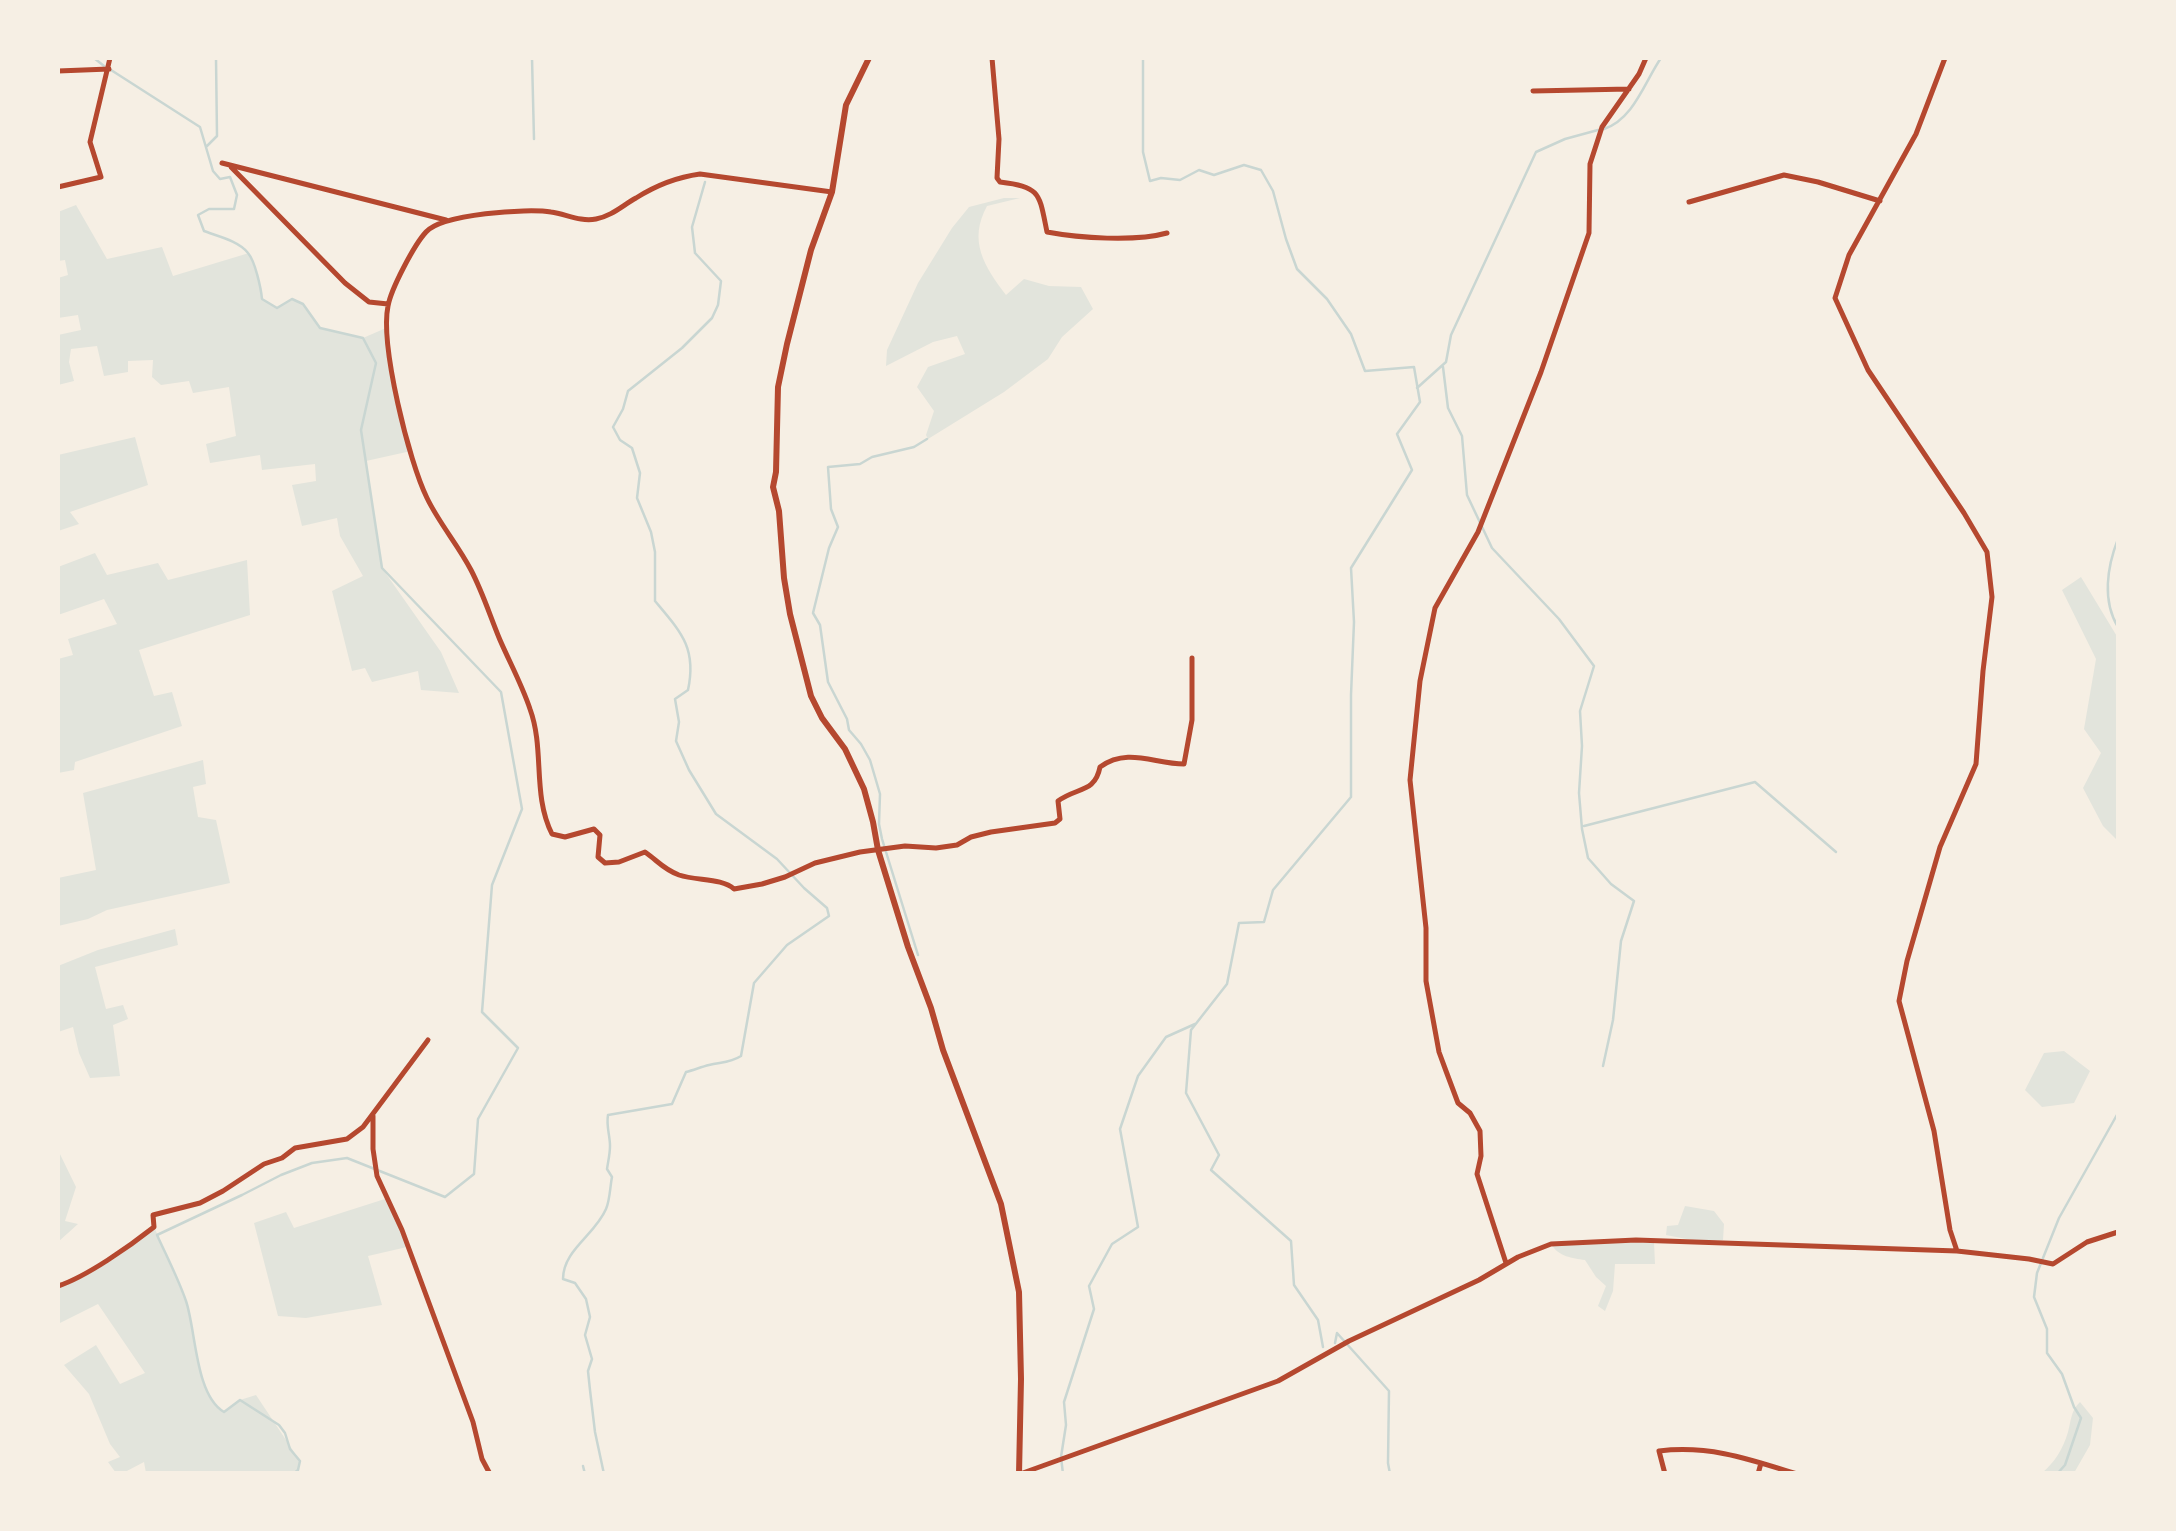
<!DOCTYPE html>
<style>
body{margin:0}
#map{position:relative;width:2176px;height:1531px;overflow:hidden;background:#f6efe4;font-family:"PT Sans",sans-serif}
canvas{display:block}
.frame{position:absolute;inset:0;border:60px solid #f6efe4;pointer-events:none}
</style>
<div id="map">
<canvas width="2176" height="1531"></canvas>
<div class="frame"></div>
</div>
<script>
const context = document.querySelector('canvas').getContext('2d');
context.lineJoin = 'round';
function fill(path, color) { context.fillStyle = color; context.fill(path, 'evenodd'); }
function strokePath(path, color, width, dash) { context.strokeStyle = color; context.lineWidth = width; context.lineCap = dash ? 'butt' : 'round'; context.setLineDash(dash || []); context.stroke(path); }
fill(new Path2D(`
 M 1004,198 L 1020,198 L 987,206 C 968,241 984,266 1006,295 L 1024,279 L 1049,286 L 1081,287 L 1093,309 L 1062,337 L 1048,359 L 1004,392 L 928,439 L 926,435 L 934,411 L 917,387 L 928,367 L 965,354 L 957,336 L 933,342 L 886,366 L 887,350 L 918,283 L 952,228 L 969,207 Z
 M 76,205 L 107,259 L 162,247 L 173,276 L 249,253 L 261,287 L 262,299 L 277,307 L 292,299 L 303,304 L 320,328 L 363,338 L 386,328 L 395,388 L 411,451 L 366,461 L 382,568 L 441,652 L 459,693 L 421,690 L 418,671 L 372,682 L 365,668 L 352,671 L 332,591 L 363,576 L 340,536 L 337,518 L 302,526 L 292,485 L 316,481 L 315,464 L 262,470 L 260,455 L 210,463 L 206,444 L 236,436 L 229,387 L 193,393 L 189,381 L 161,385 L 152,377 L 153,360 L 128,361 L 128,372 L 104,376 L 97,346 L 71,349 L 69,362 L 74,381 L 58,385 L 58,335 L 81,330 L 78,315 L 58,318 L 58,278 L 68,275 L 65,260 L 58,261 L 58,212 Z
 M 135,437 L 148,485 L 70,512 L 79,524 L 58,531 L 58,455 Z
 M 95,553 L 107,575 L 158,563 L 168,580 L 247,560 L 250,615 L 139,650 L 154,696 L 172,692 L 182,726 L 75,762 L 74,770 L 58,773 L 58,659 L 73,655 L 68,639 L 117,624 L 104,599 L 58,615 L 58,567 Z
 M 2081,577 L 2118,638 L 2116,585 L 2118,584 L 2118,841 L 2103,826 L 2083,788 L 2101,753 L 2084,729 L 2096,659 L 2062,590 Z
 M 203,760 L 206,784 L 193,787 L 198,817 L 216,820 L 230,883 L 107,910 L 88,919 L 58,926 L 58,878 L 96,870 L 83,793 Z
 M 175,929 L 178,945 L 95,967 L 106,1009 L 123,1005 L 128,1019 L 113,1025 L 120,1076 L 90,1078 L 79,1053 L 73,1027 L 58,1032 L 58,966 L 98,950 Z
 M 2064,1051 L 2090,1071 L 2074,1103 L 2042,1107 L 2025,1090 L 2044,1053 Z
 M 58,1150 L 76,1187 L 65,1221 L 78,1224 L 58,1242 Z
 M 388,1198 L 407,1247 L 368,1256 L 382,1305 L 306,1318 L 278,1316 L 254,1223 L 286,1212 L 294,1228 Z
 M 1685,1206 L 1714,1211 L 1724,1224 L 1723,1240 L 1697,1241 L 1666,1235 L 1667,1226 L 1678,1225 Z
 M 154,1227 C 165,1251 177,1276 186,1301 C 196,1330 195,1396 224,1412 L 240,1400 L 256,1395 L 300,1461 L 298,1470 L 293,1474 L 146,1473 L 144,1462 L 123,1473 L 116,1473 L 108,1462 L 120,1457 L 110,1444 L 89,1394 L 64,1365 L 96,1345 L 120,1384 L 145,1373 L 98,1304 L 58,1324 L 58,1286 L 82,1276 Z
 M 1654,1242 L 1655,1264 L 1615,1264 L 1613,1291 L 1605,1311 L 1598,1306 L 1606,1286 L 1596,1277 L 1585,1260 C 1572,1258 1559,1257 1551,1244 Z
 M 2080,1402 L 2093,1418 L 2090,1445 L 2074,1473 L 2042,1473 C 2055,1462 2063,1449 2068,1432 C 2071,1421 2071,1410 2080,1402 Z`), '#e2e4dc');
strokePath(new Path2D(`
 M 94,58 L 104,66
 M 532,58 L 534,139
 M 1143,58 L 1143,152 L 1150,181 L 1161,178 L 1180,180 L 1199,170 L 1214,175 L 1244,165 L 1261,170 L 1273,191 L 1286,239 L 1297,269 L 1327,299 L 1351,334 L 1365,371 L 1414,367 L 1420,402 L 1397,434 L 1412,470 L 1351,568 L 1354,622 L 1351,695 L 1351,797 L 1273,890 L 1264,922 L 1239,923 L 1227,984 L 1191,1030 L 1186,1093 L 1219,1155 L 1211,1170 L 1291,1241 L 1294,1285 L 1318,1320 L 1323,1347
 M 111,70 L 200,127 L 213,171 L 220,179 L 230,177 L 237,195 L 234,209 L 209,209 L 198,215 L 204,231 C 217,236 239,241 248,253 C 255,261 261,288 262,299 L 277,308 L 292,299 L 303,304 L 320,328 L 363,338 L 376,363 L 361,430 L 382,568 L 501,692 L 522,809 L 492,885 L 482,1012 L 518,1048 L 478,1119 L 474,1174 L 445,1197 L 347,1158 L 312,1163 L 281,1175 L 242,1195 L 157,1235 C 167,1257 178,1278 186,1301 C 196,1330 195,1395 224,1412 L 240,1400 L 279,1425 L 285,1433 L 290,1449 L 300,1461 L 298,1470 L 293,1474
 M 1604,129 C 1634,119 1645,81 1661,58
 M 207,146 L 217,136 L 216,58
 M 1443,367 L 1448,408 L 1462,436 L 1467,495 L 1492,548 L 1559,619 L 1594,666 L 1580,711 L 1582,746 L 1579,793 L 1582,829 L 1588,858 L 1611,884 L 1634,901 L 1621,941 L 1613,1020 L 1603,1066
 M 1417,388 L 1446,362 L 1451,335 L 1536,152 L 1565,139 L 1598,130
 M 2118,539 C 2107,567 2102,601 2118,627
 M 1584,826 L 1755,782 L 1836,852
 M 918,955 L 882,839 L 879,824 L 880,794 L 870,760 L 861,744 L 849,730 L 847,719 L 828,682 L 820,625 L 813,613 L 829,548 L 838,527 L 831,509 L 828,467 L 860,464 L 872,457 L 914,447 L 927,439
 M 1335,1343 L 1337,1333 L 1389,1391 L 1388,1463 L 1390,1474
 M 583,1466 L 585,1474
 M 604,1474 L 595,1432 L 590,1390 L 588,1371 L 592,1359 L 585,1335 L 590,1317 L 586,1299 L 575,1283 L 563,1279 C 563,1250 595,1235 606,1209 C 610,1200 610,1187 612,1177 L 607,1169 C 608,1162 610,1154 610,1146 C 610,1135 606,1126 608,1115 L 672,1104 L 686,1072 C 694,1070 701,1067 709,1065 C 721,1062 730,1063 741,1056 L 754,983 L 787,945 L 829,916 L 827,908 L 804,888 L 777,859 L 716,814 L 689,770 L 676,741 L 679,722 L 675,699 L 688,690 C 697,648 681,632 655,601 L 655,552 L 651,532 L 637,498 L 640,473 L 632,448 L 620,440 L 613,427 L 623,409 L 628,391 L 682,348 L 712,318 L 718,305 L 721,281 L 695,253 L 692,227 L 705,182
 M 1063,1474 L 1061,1457 L 1066,1425 L 1064,1402 L 1094,1309 L 1089,1286 L 1112,1244 L 1138,1227 L 1120,1129 L 1138,1076 L 1166,1037 L 1195,1024
 M 2057,1474 L 2065,1465 L 2081,1418 L 2074,1407 L 2062,1374 L 2047,1353 L 2047,1329 L 2034,1297 L 2037,1273 L 2059,1218 L 2118,1113`), '#c9d6d2', 2.5);
strokePath(new Path2D(`
 M 992,58 L 999,139 L 997,178 L 1000,182 C 1041,187 1039,193 1047,232 C 1079,238 1135,242 1167,233
 M 1945,58 L 1916,134 L 1849,255 L 1835,298 L 1868,370 L 1964,513 L 1987,552 L 1992,597 L 1983,671 L 1976,764 L 1940,847 L 1907,961 L 1899,1001 L 1934,1131 L 1950,1230 L 1957,1251
 M 58,71 L 109,69
 M 1533,91 L 1629,89
 M 222,163 L 446,220
 M 231,167 L 345,283 L 369,302 L 388,304
 M 58,187 L 101,177 L 90,142 L 110,58
 M 832,192 L 700,174 C 678,177 655,186 636,198 C 623,205 612,216 596,219 C 580,222 566,214 551,212 C 527,208 442,214 426,232 C 414,245 391,289 388,306 C 380,345 409,462 427,498 C 439,523 458,545 471,570 C 483,593 490,616 500,640 C 510,663 522,685 530,709 C 545,750 532,794 552,834 L 565,837 L 594,829 L 600,835 L 598,857 L 605,863 L 619,862 L 645,852 C 658,861 663,869 679,875 C 697,881 722,878 734,889 L 762,884 L 785,877 L 815,863 L 860,852 L 905,846 L 936,848 L 957,845 L 971,837 L 991,832 L 1055,823 L 1060,819 L 1058,801 C 1077,787 1095,793 1100,767 C 1128,747 1154,764 1184,764 L 1192,720 L 1192,658
 M 1689,202 L 1784,175 L 1818,182 L 1880,201
 M 373,1116 L 373,1149 L 377,1176 L 402,1230 L 473,1422 L 482,1459 L 490,1474
 M 1506,1263 L 1477,1174 L 1481,1156 L 1480,1131 L 1470,1113 L 1458,1103 L 1446,1071 L 1439,1052 L 1426,981 L 1426,928 L 1410,780 L 1420,681 L 1435,608 L 1478,532 L 1541,372 L 1589,233 L 1590,164 L 1602,127 L 1639,74 L 1646,58
 M 58,1286 C 86,1277 130,1246 154,1227 L 153,1215 L 200,1203 L 223,1191 L 264,1164 L 282,1158 L 295,1148 L 347,1139 L 363,1127 L 428,1040
 M 1020,1474 L 1278,1381 L 1349,1341 L 1479,1280 L 1518,1257 L 1551,1244 L 1636,1240 L 1957,1251 L 2029,1259 L 2053,1264 L 2087,1242 L 2118,1232
 M 1665,1474 L 1659,1451 C 1710,1445 1749,1459 1797,1474
 M 1758,1474 L 1761,1463`), '#b5482f', 5);
strokePath(new Path2D(`
 M 869,58 L 846,105 L 832,192 L 811,250 L 787,344 L 778,387 L 776,472 L 773,487 L 779,511 L 784,578 L 790,614 L 811,696 L 822,718 L 845,749 L 864,789 L 873,822 L 878,850 L 908,947 L 931,1008 L 943,1050 L 1001,1204 L 1019,1292 L 1021,1379 L 1019,1474`), '#b5482f', 6);
</script>
